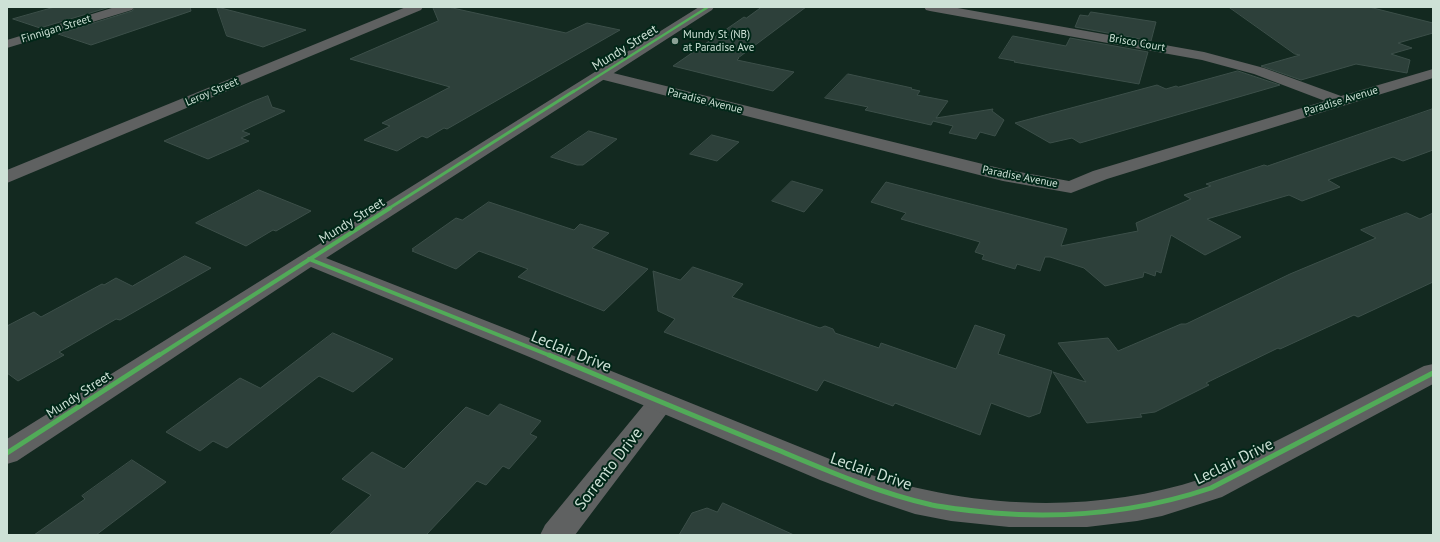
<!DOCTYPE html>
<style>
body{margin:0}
#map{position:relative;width:1440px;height:542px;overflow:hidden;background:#132920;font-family:"PT Sans",sans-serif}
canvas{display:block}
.frame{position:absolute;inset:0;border:8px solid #cde1d6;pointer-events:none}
</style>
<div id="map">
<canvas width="1440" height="542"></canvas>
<div class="frame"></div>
</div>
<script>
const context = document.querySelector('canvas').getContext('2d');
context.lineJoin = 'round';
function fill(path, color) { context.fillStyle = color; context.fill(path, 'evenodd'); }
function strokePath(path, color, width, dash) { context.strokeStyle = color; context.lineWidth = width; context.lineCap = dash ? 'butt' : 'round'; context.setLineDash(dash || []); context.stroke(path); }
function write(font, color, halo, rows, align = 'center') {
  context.font = font + ' "PT Sans",sans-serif'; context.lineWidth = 4; context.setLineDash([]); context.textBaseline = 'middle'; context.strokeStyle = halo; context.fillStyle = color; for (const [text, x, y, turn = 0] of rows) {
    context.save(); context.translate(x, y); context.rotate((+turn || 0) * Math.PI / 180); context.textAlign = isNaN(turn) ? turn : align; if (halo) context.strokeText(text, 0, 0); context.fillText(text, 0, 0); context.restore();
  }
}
const building = new Path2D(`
 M 55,7 L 110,7 L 40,28 L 13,19 Z
 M 135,7 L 190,7 L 191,11 L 91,45 L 58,34 L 132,11 Z
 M 217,7 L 306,30 L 263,47 L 227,36 Z
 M 433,7 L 448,7 L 566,33 L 587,23 L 620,30 L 447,129 L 444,128 L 427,138 L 422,136 L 397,151 L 364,140 L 390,126 L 382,123 L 450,87 L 350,59 L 438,21 Z
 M 762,7 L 806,7 L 738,58 L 739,58 L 737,60 L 794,72 L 773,91 L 673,66 L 744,17 L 746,18 Z
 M 1229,7 L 1369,7 L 1433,23 L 1433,33 L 1398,43 L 1412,48 L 1391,54 L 1410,60 L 1407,73 L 1356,64 L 1301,80 L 1261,66 L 1300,55 L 1295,54 Z
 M 1091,12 L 1156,22 L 1151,41 L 1075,27 L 1080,15 L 1088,16 Z
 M 1013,36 L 1066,46 L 1070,38 L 1148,52 L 1139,84 L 1014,62 L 1015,61 L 999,58 Z
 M 1238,71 L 1280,85 L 1080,143 L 1072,138 L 1050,143 L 1015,123 L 1157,85 L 1166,89 L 1176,86 L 1178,87 Z
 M 848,74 L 912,88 L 911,89 L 920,91 L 917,95 L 948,101 L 936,118 L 993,109 L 992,111 L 1004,120 L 995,136 L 980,132 L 976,139 L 949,133 L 953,126 L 933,121 L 931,125 L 865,110 L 868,107 L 825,98 Z
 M 268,96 L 272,107 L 285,111 L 242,131 L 250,134 L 241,138 L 249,141 L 208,159 L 164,141 L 254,101 Z
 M 1433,109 L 1433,150 L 1403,161 L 1393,157 L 1328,180 L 1340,187 L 1302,201 L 1289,195 L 1207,219 L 1241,237 L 1205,255 L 1171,235 L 1161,273 L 1156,271 L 1155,276 L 1144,272 L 1143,277 L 1105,286 L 1084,268 L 1050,257 L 1045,257 L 1040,271 L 1017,264 L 1015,269 L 982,259 L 984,255 L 975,252 L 980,242 L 901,219 L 906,213 L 871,202 L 886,182 L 1067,229 L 1061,246 L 1138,231 L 1136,223 L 1191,199 L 1184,195 L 1211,186 L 1206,184 L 1264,165 L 1267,166 Z
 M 589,131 L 617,139 L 583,165 L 577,165 L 551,157 Z
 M 712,135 L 739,142 L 717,161 L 690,154 Z
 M 792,181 L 823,190 L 804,212 L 772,201 Z
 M 259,190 L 311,211 L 276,231 L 273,230 L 246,246 L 196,223 Z
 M 489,202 L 574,230 L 580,224 L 609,233 L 592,248 L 648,269 L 604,311 L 518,277 L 528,269 L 479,251 L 456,269 L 412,251 L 414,250 L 412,249 L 456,218 L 462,220 Z
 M 1407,213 L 1420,219 L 1433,213 L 1433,282 L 1358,317 L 1354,315 L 1280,349 L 1278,348 L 1206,383 L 1209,385 L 1155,412 L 1140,414 L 1142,417 L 1087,423 L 1053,372 L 1086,382 L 1058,343 L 1108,338 L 1118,351 L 1181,324 L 1186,324 L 1290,274 L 1376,238 L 1361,230 Z
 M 185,256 L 211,268 L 120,320 L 116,319 L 59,352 L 64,355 L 18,381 L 7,373 L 7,326 L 34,312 L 41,317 L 102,284 L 104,285 L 116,278 L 132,286 Z
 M 693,267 L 743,284 L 732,297 L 820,328 L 825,326 L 833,329 L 835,333 L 879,348 L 881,343 L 956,369 L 975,325 L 1005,335 L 998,354 L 1052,371 L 1040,413 L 1029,417 L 991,403 L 980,435 L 895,403 L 893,406 L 824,380 L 817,391 L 664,332 L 675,319 L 658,311 L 653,271 L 680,280 Z
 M 333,333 L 393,359 L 353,392 L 319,376 L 227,448 L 213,441 L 200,451 L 166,432 L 240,378 L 260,388 Z
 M 500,404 L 541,421 L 530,434 L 537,437 L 509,469 L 503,466 L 486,485 L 477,481 L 426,535 L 329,535 L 371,495 L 342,479 L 372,452 L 404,469 L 466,407 L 488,416 Z
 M 132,460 L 166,482 L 96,535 L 34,535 L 85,499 L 82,496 Z
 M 723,503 L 794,535 L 679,535 L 692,513 L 707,508 L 717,512 Z`);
fill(building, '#2d403a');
strokePath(building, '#3c4f49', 1);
fill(new Path2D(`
 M 115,7 L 134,7 L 132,10 L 7,48 L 7,40 Z
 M 406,7 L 423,7 L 421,10 L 7,183 L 7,170 Z
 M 924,7 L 952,7 L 1204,52 L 1264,68 L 1341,96 L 1433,69 L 1433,78 L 1107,179 L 1071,193 L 1003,181 L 596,78 L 593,75 L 596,72 L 601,70 L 1003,169 L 1069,181 L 1093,171 L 1325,101 L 1254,74 L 1202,60 L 930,11 L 926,10 Z
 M 661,392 L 670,395 L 674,402 L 670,409 L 575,535 L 540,535 L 545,525 L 652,395 Z`), '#5f6161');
fill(new Path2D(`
 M 699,7 L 714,7 L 712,10 L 326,258 L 507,329 L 857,470 C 965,509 1092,515 1201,479 L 1424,366 L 1433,364 L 1433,384 L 1222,497 L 1162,516 L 1137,521 L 1087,527 L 1009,527 L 951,521 L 915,514 L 870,499 L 820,480 L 527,356 L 311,267 L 17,461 L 7,464 L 7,439 Z`), '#5f6161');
strokePath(new Path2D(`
 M 573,92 L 708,7`), '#51ab58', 2.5);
strokePath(new Path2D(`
 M 388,209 L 574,91`), '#51ab58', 3);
strokePath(new Path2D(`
 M 309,259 L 551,356
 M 158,356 L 390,208`), '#51ab58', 4);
strokePath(new Path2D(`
 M 549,355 C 625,387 701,419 778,450 C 828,471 879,493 932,505 C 952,509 974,511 994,513 C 1069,519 1140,512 1211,488 L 1433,373
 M 7,453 L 159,355`), '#51ab58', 5);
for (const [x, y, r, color] of [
 [675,41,4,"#8ca196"]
]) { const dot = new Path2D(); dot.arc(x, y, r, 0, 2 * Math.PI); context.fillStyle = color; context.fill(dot); strokePath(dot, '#012718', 1.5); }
write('11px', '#cde1d6', '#012718', [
 ["Finnigan Street",56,29,-17],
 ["Brisco Court",1137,43,10],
 ["Leroy Street",212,92,-23],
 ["Paradise Avenue",705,101,14],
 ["Paradise Avenue",1341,101,-17],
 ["Paradise Avenue",1020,177,11]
]);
write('11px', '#cde1d6', '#012718', [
 ["Mundy St (NB)",683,35],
 ["at Paradise Ave",683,48]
], 'left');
write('13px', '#cde1d6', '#012718', [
 ["Mundy Street",625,48,-32],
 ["Mundy Street",352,221,-32],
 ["Mundy Street",79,395,-33]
]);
write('16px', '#cde1d6', '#012718', [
 ["Leclair Drive",571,352,22],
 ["Leclair Drive",1234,462,-26],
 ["Sorrento Drive",609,469,-52],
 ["Leclair Drive",871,472,19]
]);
</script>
